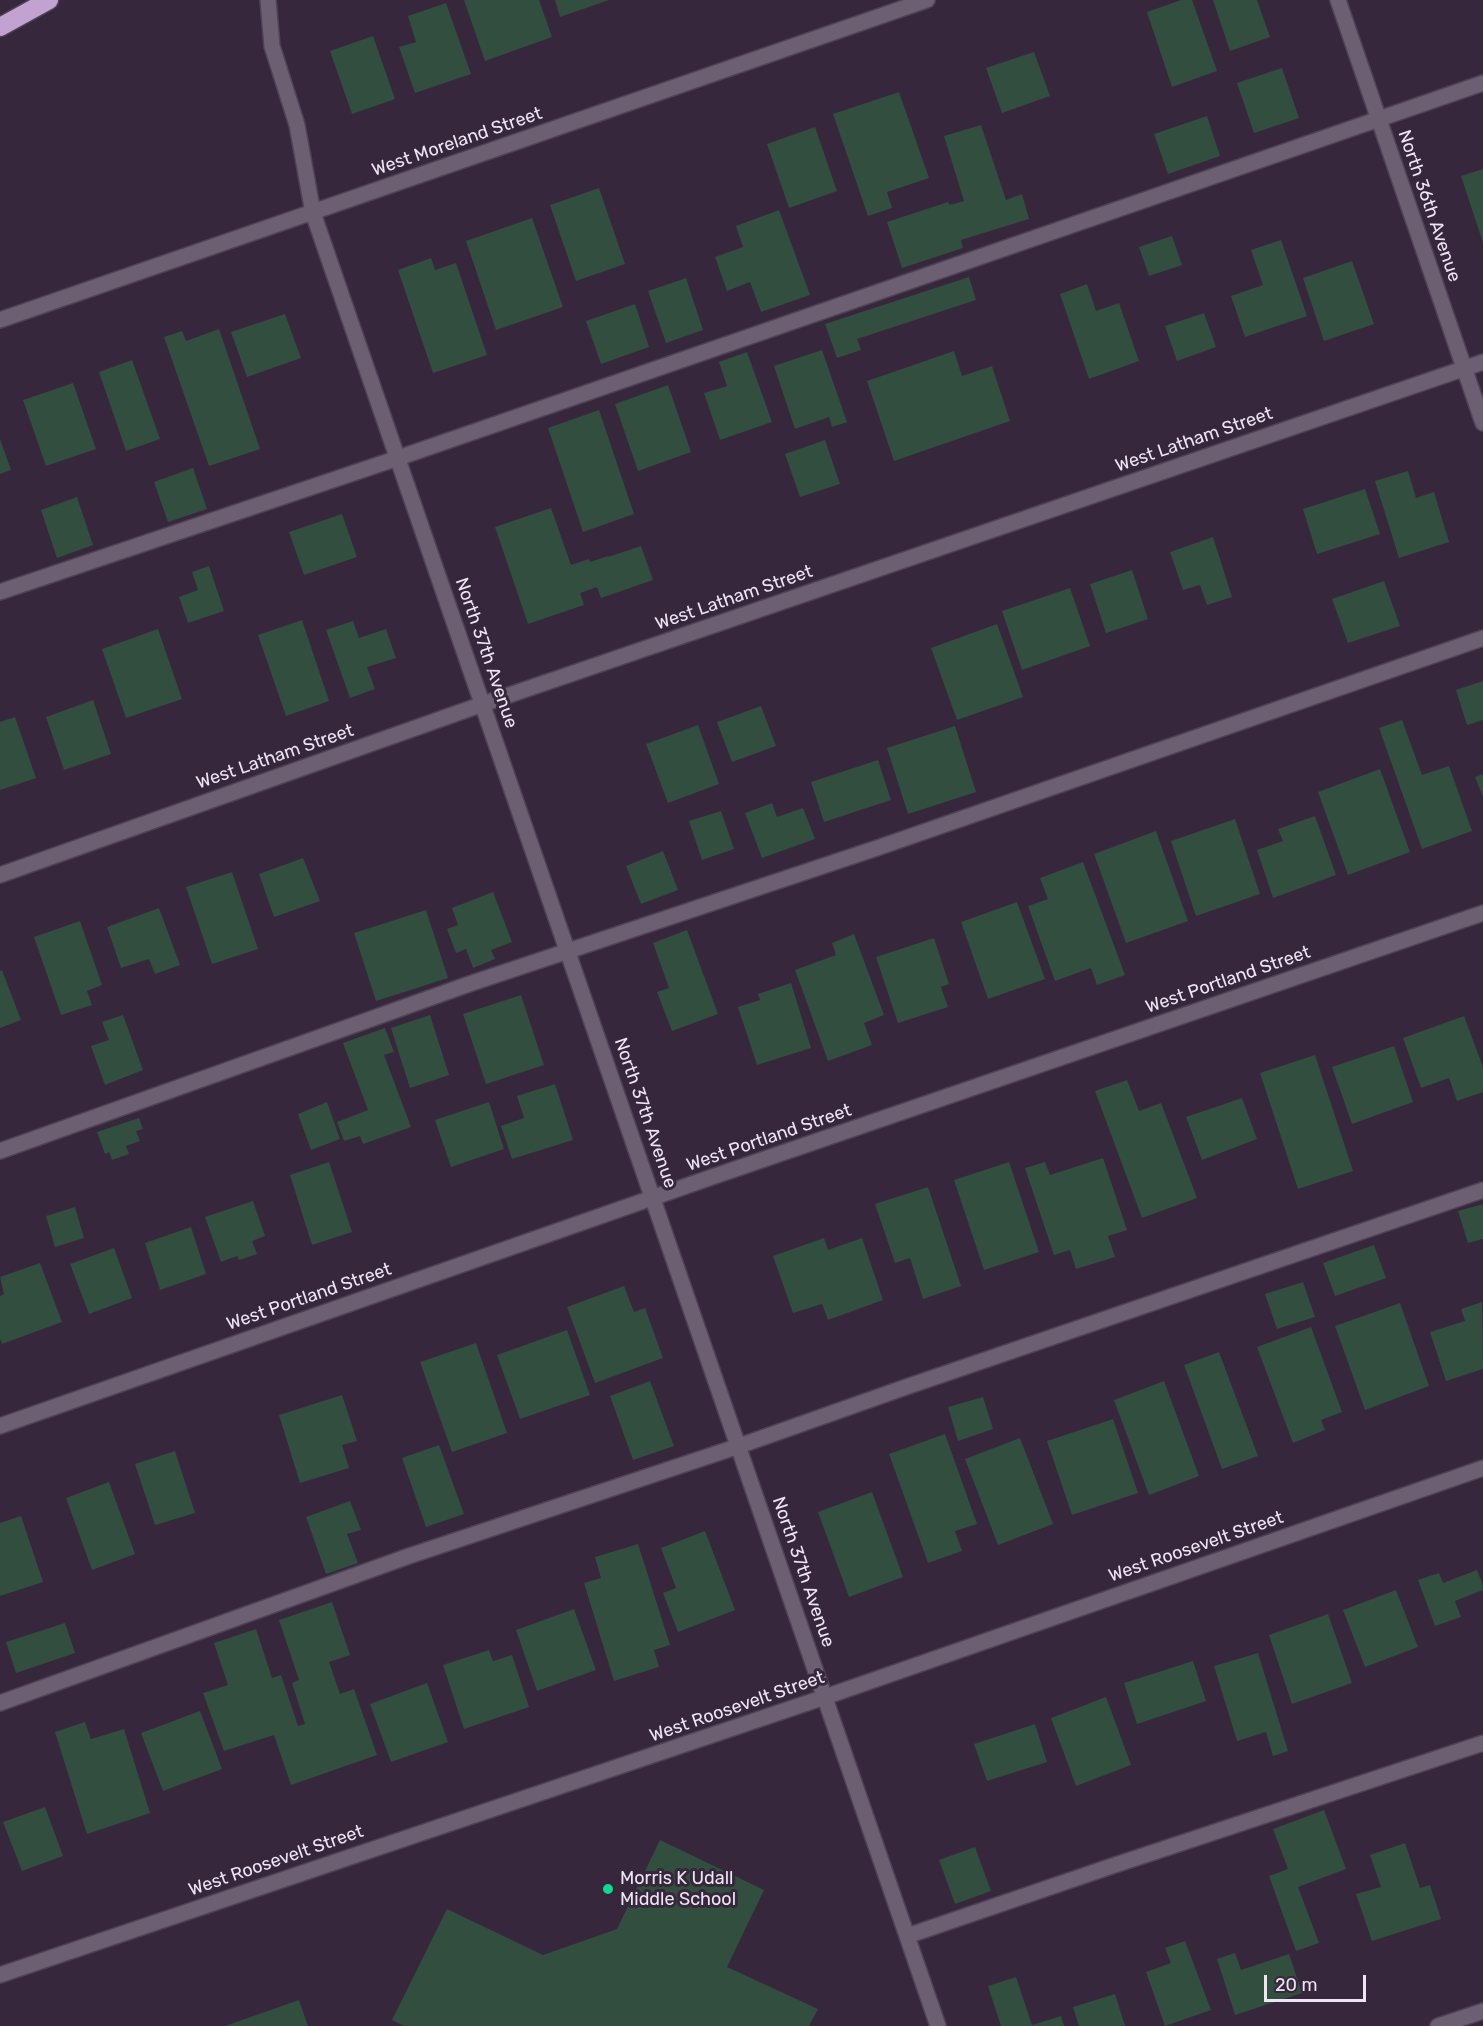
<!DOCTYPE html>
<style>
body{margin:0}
#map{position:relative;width:1483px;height:2026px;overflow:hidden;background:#36273d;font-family:Rubik,sans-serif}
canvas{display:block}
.scale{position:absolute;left:1264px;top:1975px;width:102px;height:27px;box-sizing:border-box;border:3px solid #eee5f3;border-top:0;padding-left:8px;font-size:18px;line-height:21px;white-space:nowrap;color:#eee5f3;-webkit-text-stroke:4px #36273d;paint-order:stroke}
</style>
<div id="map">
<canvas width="1483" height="2026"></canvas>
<div class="scale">20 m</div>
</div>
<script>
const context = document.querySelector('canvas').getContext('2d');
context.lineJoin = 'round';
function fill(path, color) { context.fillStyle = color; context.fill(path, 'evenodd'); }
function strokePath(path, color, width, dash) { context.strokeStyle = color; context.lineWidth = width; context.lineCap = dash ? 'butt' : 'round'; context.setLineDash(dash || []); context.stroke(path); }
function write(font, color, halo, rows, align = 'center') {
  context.font = font + ' Rubik,sans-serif'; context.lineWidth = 6; context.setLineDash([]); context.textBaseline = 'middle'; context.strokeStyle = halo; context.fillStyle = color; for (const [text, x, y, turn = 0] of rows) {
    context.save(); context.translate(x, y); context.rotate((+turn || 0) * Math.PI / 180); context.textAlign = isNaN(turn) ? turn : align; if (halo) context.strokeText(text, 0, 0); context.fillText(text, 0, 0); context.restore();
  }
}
fill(new Path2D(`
 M 464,0 L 539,0 L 552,37 L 485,61 Z
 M 555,0 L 609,0 L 560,17 Z
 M 1181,0 L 1192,0 L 1217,71 L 1172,87 L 1147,12 Z
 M 1213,0 L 1257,0 L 1270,37 L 1230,51 Z
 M 446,3 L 471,74 L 415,93 L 399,47 L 416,42 L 408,16 Z
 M 373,36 L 395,99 L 352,114 L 330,51 Z
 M 1034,52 L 1050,96 L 1002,113 L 986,68 Z
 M 1282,68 L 1299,118 L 1254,133 L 1237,83 Z
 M 899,92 L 929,178 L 887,192 L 892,208 L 868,216 L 833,114 Z
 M 1207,116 L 1220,156 L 1168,174 L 1154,134 Z
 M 981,125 L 1006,200 L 1022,194 L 1029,219 L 961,240 L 963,248 L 902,268 L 887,222 L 948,202 L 950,205 L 964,201 L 944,136 Z
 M 815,127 L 837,191 L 789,208 L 767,144 Z
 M 1483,169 L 1483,243 L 1461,176 Z
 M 599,188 L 625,264 L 576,281 L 550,205 Z
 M 779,210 L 810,295 L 761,312 L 750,282 L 727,291 L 715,257 L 743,247 L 736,226 Z
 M 532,218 L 563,307 L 496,330 L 466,241 Z
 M 1172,236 L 1182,265 L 1149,276 L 1139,247 Z
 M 1281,240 L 1307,316 L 1245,337 L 1231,296 L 1263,285 L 1251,250 Z
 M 431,258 L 435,270 L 456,263 L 487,355 L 433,373 L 398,270 Z
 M 1352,261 L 1374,324 L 1324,341 L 1303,278 Z
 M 969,277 L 976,300 L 857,339 L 861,350 L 837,358 L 825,324 Z
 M 686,278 L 703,330 L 666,343 L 648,291 Z
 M 1087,284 L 1096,311 L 1119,303 L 1139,361 L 1089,379 L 1060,294 Z
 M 635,304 L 649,347 L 601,364 L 586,321 Z
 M 1204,313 L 1216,347 L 1177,361 L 1165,326 Z
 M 285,314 L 301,358 L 247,377 L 231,332 Z
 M 219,329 L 260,449 L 209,466 L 164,337 L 182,331 L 186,341 Z
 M 822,350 L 847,422 L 832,427 L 829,417 L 795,429 L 774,366 Z
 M 954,351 L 962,376 L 992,366 L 1010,421 L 894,461 L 867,381 Z
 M 747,352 L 772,422 L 720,440 L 704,393 L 727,386 L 719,362 Z
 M 132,360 L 160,439 L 126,451 L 99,372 Z
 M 73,383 L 96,449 L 46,466 L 23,400 Z
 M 668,385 L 691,452 L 638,471 L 615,404 Z
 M 599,410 L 634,514 L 583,532 L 548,428 Z
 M 0,439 L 11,470 L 0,474 Z
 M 825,440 L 840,484 L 800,497 L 785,454 Z
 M 193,468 L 207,509 L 168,522 L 154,482 Z
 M 1408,471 L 1416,498 L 1434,492 L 1449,542 L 1399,558 L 1375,481 Z
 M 1365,489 L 1380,534 L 1317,554 L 1303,509 Z
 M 77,497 L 93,545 L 57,558 L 41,510 Z
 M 551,508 L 571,565 L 589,559 L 590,562 L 608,556 L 608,557 L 641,546 L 653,580 L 601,598 L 597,587 L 580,593 L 584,605 L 528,624 L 495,527 Z
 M 342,514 L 357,557 L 304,575 L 289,532 Z
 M 1213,537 L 1232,597 L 1207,605 L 1200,585 L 1183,590 L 1170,552 Z
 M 209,566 L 224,611 L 188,623 L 179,597 L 198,590 L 192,572 Z
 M 1132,570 L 1148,619 L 1106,633 L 1090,584 Z
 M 1384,581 L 1400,626 L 1348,643 L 1332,599 Z
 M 1070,588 L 1090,646 L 1022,670 L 1002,611 Z
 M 302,620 L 329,701 L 286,716 L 258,635 Z
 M 353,621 L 359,638 L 386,629 L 396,658 L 367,667 L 375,689 L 350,698 L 326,630 Z
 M 997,624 L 1023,697 L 957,720 L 931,648 Z
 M 158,629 L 182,699 L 126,718 L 102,649 Z
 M 1483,681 L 1483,720 L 1467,725 L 1456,690 Z
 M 93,700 L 111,754 L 64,770 L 46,717 Z
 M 761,706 L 776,746 L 732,762 L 717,722 Z
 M 15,717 L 36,778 L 0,790 L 0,722 Z
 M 1402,720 L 1422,775 L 1449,766 L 1472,831 L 1422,849 L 1379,728 Z
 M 698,725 L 719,784 L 668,803 L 646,744 Z
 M 955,726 L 976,792 L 908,814 L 887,748 Z
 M 878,760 L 891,800 L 824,822 L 811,782 Z
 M 1380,769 L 1410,852 L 1348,875 L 1318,792 Z
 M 1483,774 L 1483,797 L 1475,777 Z
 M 772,803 L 777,817 L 803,808 L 815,839 L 762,858 L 745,813 Z
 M 721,811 L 734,849 L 702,860 L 689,821 Z
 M 1315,816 L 1336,875 L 1273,898 L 1257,850 L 1283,841 L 1278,829 Z
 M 1235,819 L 1260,894 L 1196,916 L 1171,841 Z
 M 1156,831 L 1188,921 L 1126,943 L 1094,854 Z
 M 663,851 L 678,890 L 641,904 L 626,866 Z
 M 303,858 L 320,901 L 274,917 L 259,874 Z
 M 1083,862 L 1125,975 L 1097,985 L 1091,968 L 1055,981 L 1028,906 L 1048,899 L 1040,878 Z
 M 232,872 L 258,949 L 212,964 L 186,887 Z
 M 493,892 L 512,942 L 491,950 L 495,959 L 473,968 L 466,949 L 456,953 L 447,929 L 458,925 L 452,908 Z
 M 1017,902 L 1045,979 L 988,999 L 961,922 Z
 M 159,908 L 180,965 L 155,974 L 149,959 L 121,968 L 107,927 Z
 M 426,910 L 448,978 L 376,1001 L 354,933 Z
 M 80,921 L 102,985 L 87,991 L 92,1005 L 61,1015 L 34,937 Z
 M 687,930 L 718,1014 L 672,1031 L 657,992 L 669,988 L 653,943 Z
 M 854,934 L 884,1015 L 864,1023 L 872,1045 L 828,1061 L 795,970 L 836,955 L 832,943 Z
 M 934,938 L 949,984 L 941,987 L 948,1007 L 898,1023 L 876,957 Z
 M 2,970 L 21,1020 L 0,1028 L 0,971 Z
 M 791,983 L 811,1048 L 757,1065 L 738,1007 L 760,1000 L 758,994 Z
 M 521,995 L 544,1065 L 486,1084 L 463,1014 Z
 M 123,1015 L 143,1070 L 105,1085 L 91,1046 L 109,1040 L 102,1022 Z
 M 430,1015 L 449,1075 L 410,1088 L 391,1028 Z
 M 1464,1016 L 1483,1067 L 1483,1092 L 1457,1101 L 1449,1078 L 1421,1088 L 1403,1038 Z
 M 385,1028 L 394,1052 L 384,1055 L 411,1127 L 363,1144 L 360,1136 L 344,1141 L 337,1122 L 368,1110 L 343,1043 Z
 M 1394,1046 L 1413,1102 L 1352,1124 L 1332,1067 Z
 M 1315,1055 L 1353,1171 L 1298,1189 L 1260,1073 Z
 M 1127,1080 L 1139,1111 L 1161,1103 L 1197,1198 L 1142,1218 L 1095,1091 Z
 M 555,1084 L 573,1140 L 512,1159 L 501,1126 L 524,1118 L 517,1096 Z
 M 1242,1098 L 1257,1139 L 1202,1160 L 1186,1117 Z
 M 327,1102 L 340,1139 L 311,1150 L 298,1114 Z
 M 489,1102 L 504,1149 L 451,1167 L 435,1120 Z
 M 139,1118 L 143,1129 L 136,1131 L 140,1141 L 126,1146 L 129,1154 L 112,1160 L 109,1152 L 105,1154 L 97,1132 Z
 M 1103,1158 L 1127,1230 L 1108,1236 L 1115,1257 L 1076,1269 L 1070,1250 L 1054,1255 L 1025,1168 L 1045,1162 L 1050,1175 Z
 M 329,1162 L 352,1232 L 312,1245 L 290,1175 Z
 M 1009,1162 L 1039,1252 L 984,1270 L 954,1180 Z
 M 928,1187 L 961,1286 L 923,1299 L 910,1258 L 895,1263 L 875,1204 Z
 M 253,1201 L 265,1236 L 252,1241 L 257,1254 L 239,1260 L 237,1256 L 221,1262 L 205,1217 Z
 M 1483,1204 L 1483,1239 L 1468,1243 L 1458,1211 Z
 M 75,1207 L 84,1238 L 55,1247 L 46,1216 Z
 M 191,1227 L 206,1274 L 160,1290 L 145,1243 Z
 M 824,1238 L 828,1250 L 862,1238 L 883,1300 L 828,1320 L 822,1304 L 793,1313 L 773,1256 Z
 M 1374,1245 L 1386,1278 L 1335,1296 L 1323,1263 Z
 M 114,1248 L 132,1298 L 89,1314 L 70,1264 Z
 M 40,1263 L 62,1322 L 2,1344 L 0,1339 L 0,1296 L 4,1294 L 0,1277 Z
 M 1303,1282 L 1315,1317 L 1277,1329 L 1265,1294 Z
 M 624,1286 L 634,1312 L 645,1308 L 663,1358 L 595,1383 L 567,1307 Z
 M 1482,1302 L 1483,1369 L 1446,1381 L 1430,1332 L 1465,1321 L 1461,1309 Z
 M 1400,1303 L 1429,1386 L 1365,1410 L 1335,1326 Z
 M 1311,1327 L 1342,1412 L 1321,1420 L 1325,1430 L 1293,1443 L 1257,1347 Z
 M 567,1330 L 590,1395 L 520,1419 L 497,1355 Z
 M 476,1343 L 507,1433 L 452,1452 L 420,1362 Z
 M 1219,1352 L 1258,1456 L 1222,1469 L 1184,1365 Z
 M 650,1381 L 674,1446 L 633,1460 L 610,1396 Z
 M 1164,1381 L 1199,1476 L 1149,1495 L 1114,1400 Z
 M 342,1395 L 357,1441 L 342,1445 L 349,1468 L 300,1483 L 279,1415 Z
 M 983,1397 L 993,1429 L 958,1441 L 948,1407 Z
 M 1113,1419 L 1138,1493 L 1072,1515 L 1047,1441 Z
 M 945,1434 L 977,1524 L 955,1531 L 962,1551 L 928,1563 L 889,1454 Z
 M 1020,1438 L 1053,1524 L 998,1545 L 965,1459 Z
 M 439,1445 L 464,1514 L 426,1527 L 402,1458 Z
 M 175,1451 L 195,1513 L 155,1525 L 135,1464 Z
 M 109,1482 L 135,1554 L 92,1570 L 66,1498 Z
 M 872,1492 L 903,1577 L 849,1597 L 818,1512 Z
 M 350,1501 L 361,1530 L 347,1534 L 358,1563 L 326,1574 L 306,1517 Z
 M 21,1516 L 43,1582 L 0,1596 L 0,1523 Z
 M 705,1531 L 735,1610 L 678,1632 L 663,1593 L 676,1588 L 661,1548 Z
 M 638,1544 L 670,1645 L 654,1650 L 659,1667 L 614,1681 L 584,1583 L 601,1578 L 595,1557 Z
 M 1477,1570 L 1483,1585 L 1483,1590 L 1455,1601 L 1461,1617 L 1435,1626 L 1418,1580 L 1439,1573 L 1443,1583 Z
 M 1396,1590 L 1418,1647 L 1365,1667 L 1343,1610 Z
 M 332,1602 L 350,1655 L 329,1662 L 340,1694 L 354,1689 L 377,1755 L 291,1785 L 274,1735 L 224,1751 L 203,1693 L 228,1685 L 214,1643 L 256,1629 L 272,1678 L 281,1675 L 298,1726 L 305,1724 L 292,1683 L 299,1680 L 279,1620 Z
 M 574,1609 L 596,1670 L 537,1691 L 516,1630 Z
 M 1328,1614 L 1352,1683 L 1292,1704 L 1269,1635 Z
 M 65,1623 L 75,1653 L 16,1673 L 6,1642 Z
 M 489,1650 L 493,1661 L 512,1655 L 529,1707 L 464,1729 L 443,1665 Z
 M 1258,1653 L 1288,1751 L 1273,1756 L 1266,1732 L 1237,1741 L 1214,1666 Z
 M 1193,1661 L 1206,1701 L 1137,1724 L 1124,1683 Z
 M 427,1683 L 448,1742 L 391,1762 L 370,1704 Z
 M 1106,1697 L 1131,1765 L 1076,1786 L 1051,1718 Z
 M 200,1711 L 222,1769 L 163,1791 L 141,1733 Z
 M 85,1722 L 91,1739 L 124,1729 L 150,1813 L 87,1834 L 55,1732 Z
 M 1035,1724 L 1047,1762 L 987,1781 L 974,1744 Z
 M 45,1807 L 63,1856 L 22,1871 L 3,1822 Z
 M 1324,1810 L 1346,1869 L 1298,1887 L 1319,1943 L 1296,1951 L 1269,1876 L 1288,1869 L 1273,1829 Z
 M 660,1840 L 764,1890 L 727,1967 L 818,2009 L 809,2026 L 404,2026 L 392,2020 L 447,1909 L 543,1955 L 617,1929 Z
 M 1405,1843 L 1420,1888 L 1430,1885 L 1441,1919 L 1372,1941 L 1356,1894 L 1381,1887 L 1370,1855 Z
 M 975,1847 L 991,1891 L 955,1904 L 939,1860 Z
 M 1185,1941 L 1211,2010 L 1165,2026 L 1146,1972 L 1171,1963 L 1165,1948 Z
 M 1235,1953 L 1241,1970 L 1289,1954 L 1302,1993 L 1235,2015 L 1217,1959 Z
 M 1016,1977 L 1032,2025 L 1061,2016 L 1064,2026 L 1001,2026 L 988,1986 Z
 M 1115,1994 L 1125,2026 L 1079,2026 L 1073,2007 Z
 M 299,2000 L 308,2026 L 225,2026 Z`), '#324e3e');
const minor = new Path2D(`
 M 268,0 L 272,46 L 297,125 L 313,213 L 938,2026
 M 1338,0 L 1483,423
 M 0,320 L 927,0
 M 0,592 L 398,458 L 1483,83
 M 0,875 L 483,704 L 1483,362
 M 0,1151 L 472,983 L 877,848 L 1483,638
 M 0,1426 L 712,1177 L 1483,913
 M 0,1703 L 409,1556 L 739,1446 L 906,1387 L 1483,1190
 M 907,1936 L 1112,1866 L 1483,1743
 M 0,1975 L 825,1697 L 1483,1468
 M 1438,2026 L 1483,2011`);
const highway = new Path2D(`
 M 0,27 L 49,0`);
strokePath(minor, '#504256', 18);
strokePath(highway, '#504256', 21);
strokePath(minor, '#6c5f72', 15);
strokePath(highway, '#c2a2d0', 18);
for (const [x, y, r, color] of [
 [608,1889,6,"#11d98a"]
]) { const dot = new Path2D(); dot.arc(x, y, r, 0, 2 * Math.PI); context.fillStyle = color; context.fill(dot); strokePath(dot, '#36273d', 2); }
write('18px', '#eee5f3', '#36273d', [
 ["West Moreland Street",457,142,-19],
 ["North 36th Avenue",1429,206,71],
 ["West Latham Street",1194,440,-19],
 ["West Latham Street",734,598,-19],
 ["North 37th Avenue",486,653,71],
 ["West Latham Street",275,757,-19],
 ["West Portland Street",1228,980,-19],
 ["North 37th Avenue",645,1113,71],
 ["West Portland Street",769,1138,-19],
 ["West Portland Street",309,1297,-19],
 ["West Roosevelt Street",1196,1547,-19],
 ["North 37th Avenue",803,1572,71],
 ["West Roosevelt Street",737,1707,-19],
 ["West Roosevelt Street",276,1861,-19]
]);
write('18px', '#eee5f3', '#36273d', [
 ["Morris K Udall",620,1879],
 ["Middle School",620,1900]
], 'left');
</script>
